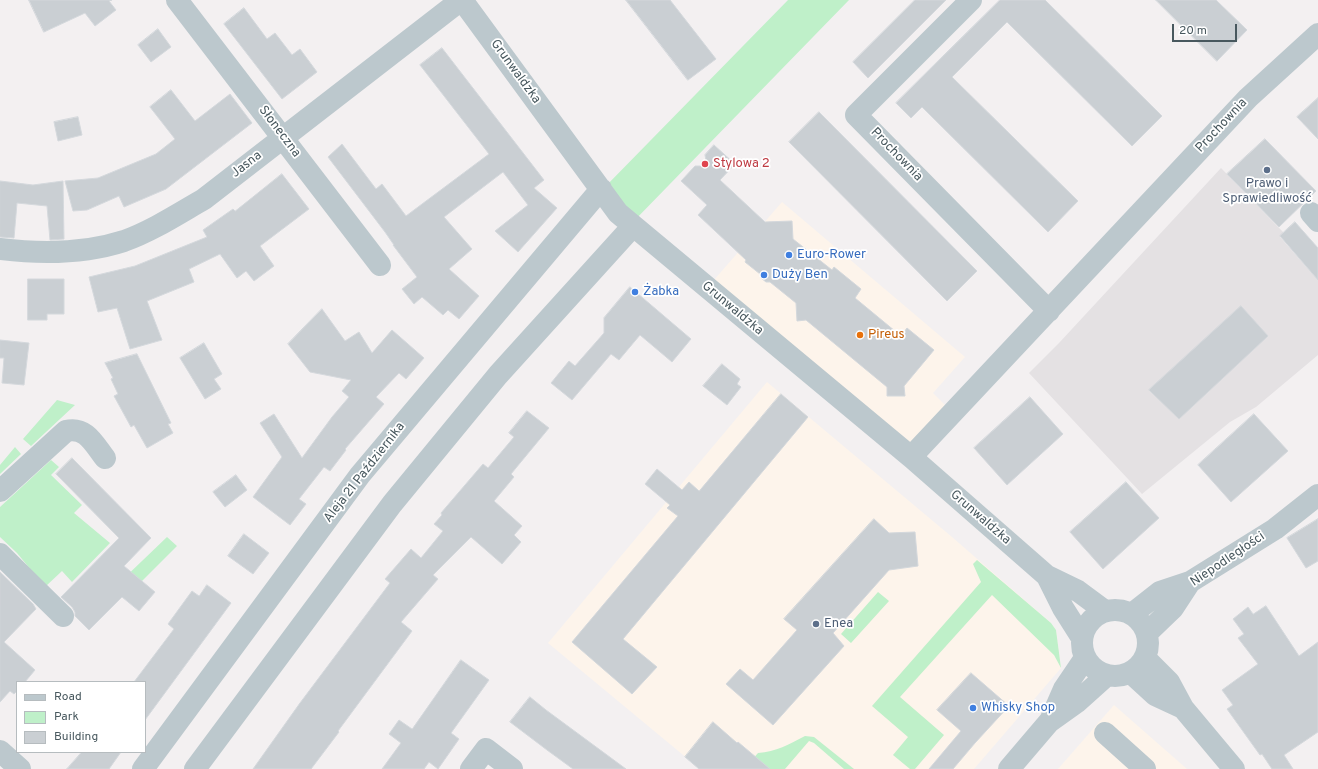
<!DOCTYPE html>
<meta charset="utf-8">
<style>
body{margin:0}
#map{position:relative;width:1318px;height:769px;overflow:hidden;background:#f3f0f1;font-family:Overpass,sans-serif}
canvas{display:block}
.legend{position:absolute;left:16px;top:681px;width:130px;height:72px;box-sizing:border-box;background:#fff;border:1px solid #b6bcbf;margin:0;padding:5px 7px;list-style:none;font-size:12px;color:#48585e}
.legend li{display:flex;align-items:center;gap:8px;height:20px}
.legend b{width:20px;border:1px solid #b6bcbf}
.scale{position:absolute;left:1172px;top:24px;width:65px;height:18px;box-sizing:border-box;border:2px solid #48585e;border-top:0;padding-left:5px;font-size:12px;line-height:14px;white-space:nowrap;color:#48585e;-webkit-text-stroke:3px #fff;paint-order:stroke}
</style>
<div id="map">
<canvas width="1318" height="769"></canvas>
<ul class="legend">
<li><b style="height:5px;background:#bcc8cd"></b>Road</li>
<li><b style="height:11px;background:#bff0c9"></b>Park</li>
<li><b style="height:11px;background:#cacfd3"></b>Building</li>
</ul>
<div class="scale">20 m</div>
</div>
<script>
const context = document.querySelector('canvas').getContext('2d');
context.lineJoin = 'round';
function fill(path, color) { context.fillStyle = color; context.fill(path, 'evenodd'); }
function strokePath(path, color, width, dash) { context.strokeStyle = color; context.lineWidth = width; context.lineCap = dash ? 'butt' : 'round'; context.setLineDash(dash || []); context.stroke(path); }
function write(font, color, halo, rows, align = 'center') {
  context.font = font + ' Overpass,sans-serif'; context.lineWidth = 3.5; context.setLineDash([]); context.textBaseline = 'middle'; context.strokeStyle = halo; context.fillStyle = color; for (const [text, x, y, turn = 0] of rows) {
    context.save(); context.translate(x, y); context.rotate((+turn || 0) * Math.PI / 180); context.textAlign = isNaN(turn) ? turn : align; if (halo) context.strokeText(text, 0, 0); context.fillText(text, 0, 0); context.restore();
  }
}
fill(new Path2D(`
 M 782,202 L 965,357 L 933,393 L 953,413 L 911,457 L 707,288 Z
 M 767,382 L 952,537 L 1051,623 L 1056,630 L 1061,668 L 974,769 L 700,769 L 548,643 Z
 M 1114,705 L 1187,769 L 1058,769 Z`), '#fdf4eb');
fill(new Path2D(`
 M 1221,168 L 1284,233 L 1280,237 L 1318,280 L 1318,355 L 1256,407 L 1230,422 L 1142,494 L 1029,373 L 1059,343 Z`), '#e4e1e3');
fill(new Path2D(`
 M 788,0 L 849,0 L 632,223 L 603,189 Z
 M 57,400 L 75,405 L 31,446 L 23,439 Z
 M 15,447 L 21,454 L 0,474 L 0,465 Z
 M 51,460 L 59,467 L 51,475 L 82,505 L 74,513 L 110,543 L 72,582 L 62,571 L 45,587 L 17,553 L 0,537 L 0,507 Z
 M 167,537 L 177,546 L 142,581 L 132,593 L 118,584 Z
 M 977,560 L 1051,623 L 1056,630 L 1061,668 L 1054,655 L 992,595 L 900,697 L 944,735 L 915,769 L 910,769 L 893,755 L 908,737 L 872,706 L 981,582 L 973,564 Z
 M 878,592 L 889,601 L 851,643 L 841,634 Z
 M 805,736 L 814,737 L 854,769 L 844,769 L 814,743 L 809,741 L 785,769 L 744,769 L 758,753 C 776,752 789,744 805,736 Z`), '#bff0c9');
const building = new Path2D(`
 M 29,0 L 112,0 L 109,1 L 116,10 L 95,26 L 85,13 L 44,32 Z
 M 626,0 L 670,0 L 716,59 L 688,80 Z
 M 915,0 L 946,0 L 868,78 L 853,62 Z
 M 1000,0 L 1045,0 L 1162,116 L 1132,146 L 1007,22 L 952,77 L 1078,201 L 1048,232 L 922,107 L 911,118 L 896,103 Z
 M 1156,0 L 1216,0 L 1247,30 L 1217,61 Z
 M 244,8 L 267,39 L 275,33 L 292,55 L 300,49 L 317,72 L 282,99 L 224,24 Z
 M 158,29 L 171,47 L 151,62 L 138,45 Z
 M 442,48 L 544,180 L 534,188 L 557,208 L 518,252 L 495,231 L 528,205 L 503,172 L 444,217 L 472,249 L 449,269 L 479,296 L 459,319 L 448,310 L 443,315 L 422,297 L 414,304 L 402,289 L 417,277 L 393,245 L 394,245 L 385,232 L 328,157 L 342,144 L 376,189 L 382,184 L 406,216 L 489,154 L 420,65 Z
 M 171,90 L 195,121 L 230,94 L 252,123 L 166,189 L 124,207 L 119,196 L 87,210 L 73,211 L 65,181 L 98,178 L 156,154 L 175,139 L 150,107 Z
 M 1318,98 L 1318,139 L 1297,117 Z
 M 819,112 L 977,271 L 947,301 L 789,142 Z
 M 78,117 L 82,135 L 58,141 L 54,122 Z
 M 1265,139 L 1316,191 L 1279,227 L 1227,174 Z
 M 714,145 L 735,164 L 720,180 L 765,222 L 792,221 L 793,239 L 832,270 L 834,267 L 861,289 L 855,298 L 901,336 L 907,328 L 934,350 L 904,386 L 905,396 L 887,396 L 887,387 L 806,320 L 797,321 L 796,303 L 770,282 L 766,282 L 761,278 L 760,274 L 745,262 L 746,260 L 698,215 L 707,205 L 681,181 L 695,166 L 707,166 L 705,155 Z
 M 282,174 L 309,209 L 260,246 L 274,266 L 254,281 L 246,271 L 237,278 L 220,254 L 189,269 L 194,282 L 147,301 L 162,340 L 130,349 L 117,308 L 98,312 L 89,277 L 135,266 L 207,237 L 203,230 L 233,209 L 235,211 Z
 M 0,181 L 33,185 L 63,181 L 64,239 L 50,240 L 47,206 L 17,203 L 14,238 L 0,237 Z
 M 1295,222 L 1318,248 L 1318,280 L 1280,236 Z
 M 28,279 L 64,279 L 64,314 L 47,314 L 47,320 L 28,320 Z
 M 630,287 L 691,339 L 672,362 L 640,335 L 619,360 L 611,354 L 572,400 L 551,383 L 569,361 L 575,366 L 604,333 L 604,318 Z
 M 1241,306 L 1268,336 L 1179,419 L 1149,390 Z
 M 322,309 L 345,341 L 359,332 L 372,353 L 392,330 L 424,358 L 406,379 L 399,373 L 376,397 L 384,404 L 345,449 L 346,450 L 330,471 L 324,467 L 299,499 L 306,504 L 290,525 L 253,497 L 282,457 L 260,423 L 274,414 L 302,458 L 332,417 L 349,397 L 342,391 L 351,380 L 310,372 L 288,344 Z
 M 0,340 L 29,343 L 24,385 L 2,383 L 4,358 L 0,358 Z
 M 204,343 L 222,374 L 214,379 L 221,389 L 205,399 L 180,358 Z
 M 137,354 L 171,423 L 168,424 L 173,433 L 147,448 L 134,425 L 131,427 L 114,396 L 118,394 L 111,379 L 113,378 L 105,363 Z
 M 722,364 L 740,379 L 737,384 L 741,387 L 727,405 L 703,386 Z
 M 781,394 L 808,417 L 623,639 L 657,667 L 632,694 L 572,642 L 678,516 L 667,508 L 670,505 L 645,484 L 657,469 L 682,490 L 689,482 L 699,491 Z
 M 1030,397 L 1063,434 L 1007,485 L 974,448 Z
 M 527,411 L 549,428 L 511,474 L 514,477 L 494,501 L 522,526 L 514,535 L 521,542 L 502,564 L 471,537 L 433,575 L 438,579 L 401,622 L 412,631 L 338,731 L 339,732 L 311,769 L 253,769 L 300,703 L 390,583 L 385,579 L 411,549 L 421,558 L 443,531 L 434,524 L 442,515 L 441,513 L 483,464 L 488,468 L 514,437 L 509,433 Z
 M 1254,414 L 1288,451 L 1231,502 L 1198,465 Z
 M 72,458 L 151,538 L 124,566 L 155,592 L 139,611 L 122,597 L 89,630 L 75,616 L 75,612 L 72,607 L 61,597 L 119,538 L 56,474 Z
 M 236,475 L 247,490 L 225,507 L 213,492 Z
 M 1126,482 L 1159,518 L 1103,569 L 1070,532 Z
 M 874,519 L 889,533 L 915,532 L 918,566 L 889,570 L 833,633 L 844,646 L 773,725 L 726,684 L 740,669 L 753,680 L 797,630 L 784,619 Z
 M 1318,519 L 1318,561 L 1306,568 L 1287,538 Z
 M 244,534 L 269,553 L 253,574 L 228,556 Z
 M 0,572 L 33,604 L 36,609 L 4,642 L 35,670 L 25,682 L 17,682 L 17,691 L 14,694 L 10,691 L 0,702 Z
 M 207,585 L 231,603 L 145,720 L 145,682 L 134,682 L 174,629 L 168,624 L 192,591 L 199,596 Z
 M 1266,606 L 1299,656 L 1318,642 L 1318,732 L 1284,755 L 1293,769 L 1272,769 L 1262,754 L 1260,755 L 1227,709 L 1233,705 L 1222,690 L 1258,664 L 1238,638 L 1244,634 L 1233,619 L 1248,607 L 1253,614 Z
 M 461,660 L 489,680 L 451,733 L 459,739 L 438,769 L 429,762 L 424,769 L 382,769 L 401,743 L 389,734 L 399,720 L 412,729 Z
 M 971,673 L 1009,706 L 975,743 L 953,769 L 929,769 L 961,731 L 937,710 Z
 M 530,697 L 546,710 L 626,769 L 573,769 L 547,750 L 510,722 Z
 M 713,722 L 737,743 L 738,742 L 770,769 L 699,769 L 685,757 Z
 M 82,752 L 121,752 L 109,769 L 67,769 Z`);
fill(building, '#cacfd3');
strokePath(building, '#d4d8dc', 1);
strokePath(new Path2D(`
 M 177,0 L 380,265
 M 462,0 L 618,213 L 911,457 L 1047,576 L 1078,591 L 1105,611
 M 971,0 L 856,115 L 1049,311
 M 1311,213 L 1318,221
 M 0,249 C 41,254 84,254 124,241 C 152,231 178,214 204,199 L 461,0
 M 911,457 L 1248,98 L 1318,34
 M 0,491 L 66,431 C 86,426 94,444 105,458
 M 0,554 L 63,616
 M 1047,576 L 1063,608 L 1082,638
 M1082 643a33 33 0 1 1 66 0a33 33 0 1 1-66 0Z
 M 1132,614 L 1160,592 L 1190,582
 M 1147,633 L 1173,608 L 1190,582 L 1275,529 L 1318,495
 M 1145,658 L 1169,682 L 1183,708
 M 1131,673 L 1155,695 L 1183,708 L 1234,769
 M 1050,721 L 1064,689 L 1085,658
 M 1105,733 L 1145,769
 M 0,751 L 20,769
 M 143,769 L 360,475 L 601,189
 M 195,769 L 392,504 L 498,375 L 633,226
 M 471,769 L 486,749 L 512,769
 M 1009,769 L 1049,722 L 1077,702 L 1106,676`), '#bcc8cd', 22);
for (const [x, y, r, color] of [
 [705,164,4,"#e0444e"],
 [1267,170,4,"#5c6f8a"],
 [789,255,4,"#3f7fe0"],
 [764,275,4,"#3f7fe0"],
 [635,292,4,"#3f7fe0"],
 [860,335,4,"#e8710a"],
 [816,624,4,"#5c6f8a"],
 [973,708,4,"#3f7fe0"]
]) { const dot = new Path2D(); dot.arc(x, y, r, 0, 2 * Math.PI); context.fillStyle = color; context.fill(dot); strokePath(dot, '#fff', 1.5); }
write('13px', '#48585e', '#fff', [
 ["Grunwaldzka",515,72,54],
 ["Prochownia",1222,126,-47],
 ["Słoneczna",279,132,53],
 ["Prochownia",896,155,46],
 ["Jasna",247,165,-38],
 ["Grunwaldzka",732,309,40],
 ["Aleja 21 Października",365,473,-52],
 ["Grunwaldzka",980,518,41],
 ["Niepodległości",1228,560,-34]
]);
write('13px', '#be3a42', '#fff', [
 ["Stylowa 2",713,164]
], 'left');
write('13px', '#4e5e75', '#fff', [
 ["Prawo i",1267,184],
 ["Sprawiedliwość",1267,199],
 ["Enea",824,624,"left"]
]);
write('13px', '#366cbe', '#fff', [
 ["Euro-Rower",797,255],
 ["Duży Ben",772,275],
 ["Żabka",643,292],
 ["Whisky Shop",981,708]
], 'left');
write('13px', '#c56008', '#fff', [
 ["Pireus",868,335]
], 'left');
</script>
